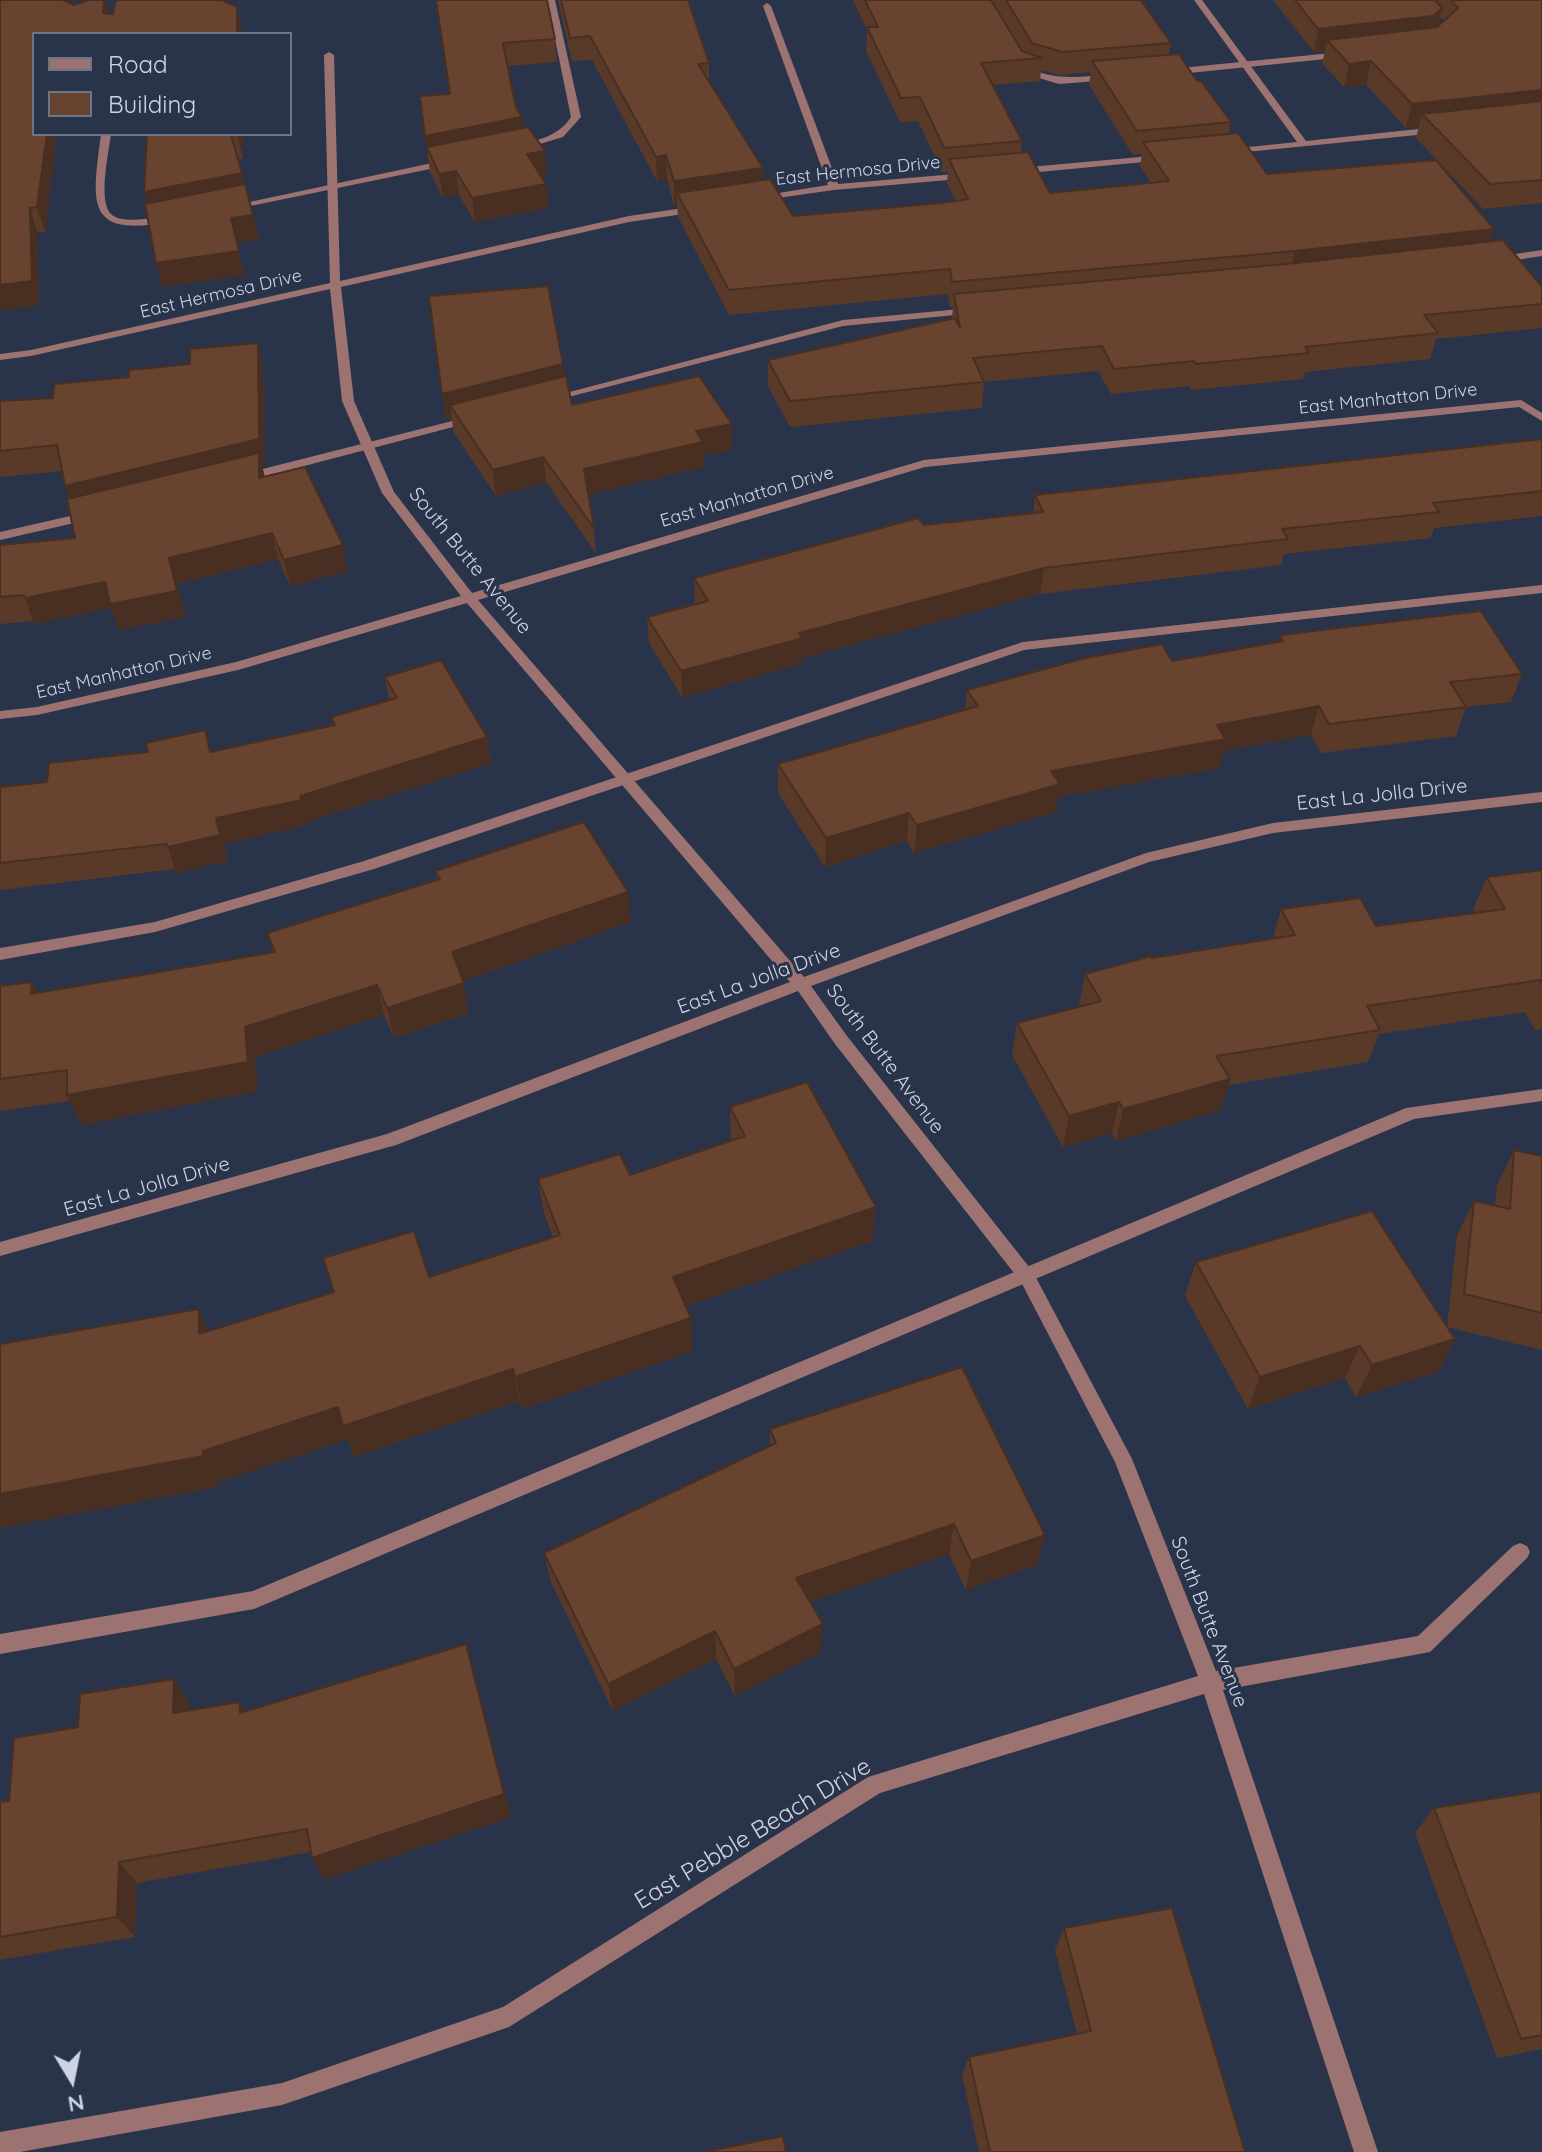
<!DOCTYPE html>
<style>
body{margin:0}
#map{position:relative;width:1542px;height:2152px;overflow:hidden;background:#29344b;font-family:Quicksand,sans-serif}
canvas{display:block}
.legend{position:absolute;left:32px;top:32px;width:260px;height:104px;box-sizing:border-box;background:#29344b;border:2px solid #6b7488;margin:0;padding:10px 14px;list-style:none;font-size:24px;color:#cdd4e3}
.legend li{display:flex;align-items:center;gap:16px;height:40px}
.legend b{width:40px;border:2px solid #6b7488}
.north{position:absolute;left:32px;top:2040px;width:80px;height:80px;-webkit-text-stroke:6px #29344b;paint-order:stroke;rotate:170deg;font-size:22px;font-weight:700;line-height:32px;text-align:center;color:#cdd4e3}
.north::after{content:'';display:block;margin:auto;width:28px;height:36px;background:#cdd4e3;clip-path:polygon(50% 0,100% 100%,50% 72%,0 100%)}
</style>
<div id="map">
<canvas width="1542" height="2152"></canvas>
<ul class="legend">
<li><b style="height:10px;background:#9d7372"></b>Road</li>
<li><b style="height:22px;background:#674330"></b>Building</li>
</ul>
<div class="north">N</div>
</div>
<script>
const context = document.querySelector('canvas').getContext('2d');
context.lineJoin = 'round';
function fill(path, color) { context.fillStyle = color; context.fill(path, 'evenodd'); }
function strokePath(path, color, width, dash) { context.strokeStyle = color; context.lineWidth = width; context.lineCap = dash ? 'butt' : 'round'; context.setLineDash(dash || []); context.stroke(path); }
function write(font, color, halo, rows, align = 'center') {
  context.font = font + ' Quicksand,sans-serif'; context.lineWidth = 6; context.setLineDash([]); context.textBaseline = 'middle'; context.strokeStyle = halo; context.fillStyle = color; for (const [text, x, y, turn = 0] of rows) {
    context.save(); context.translate(x, y); context.rotate((+turn || 0) * Math.PI / 180); context.textAlign = isNaN(turn) ? turn : align; if (halo) context.strokeText(text, 0, 0); context.fillText(text, 0, 0); context.restore();
  }
}
fill(new Path2D(`
 M 547,0 L 555,0 L 581,117 L 563,137 L 520,150 L 517,149 L 517,145 C 538,140 558,137 571,117 Z
 M 1342,52 L 1347,55 L 1345,57 L 1170,75 L 1165,72 L 1170,69 Z
 M 1023,64 C 1049,82 1081,77 1111,74 L 1116,77 L 1111,80 L 1059,84 L 1022,73 L 1018,67 Z
 M 101,134 L 111,134 C 109,151 97,203 112,215 C 120,221 134,220 144,219 C 154,219 165,214 174,219 L 173,221 C 84,239 92,204 101,134 Z
 M 451,159 L 454,160 L 454,164 L 231,210 L 226,207 Z
 M 1542,250 L 1542,256 L 1496,263 L 1491,260 L 1496,257 Z
 M 971,308 L 976,311 L 975,313 L 843,326 L 549,402 L 543,399 L 843,320 Z
 M 472,416 L 476,417 L 476,421 L 243,482 L 237,478 L 239,475 Z
 M 92,511 L 98,515 L 96,518 L 0,540 L 0,532 Z
 M 1542,585 L 1542,593 L 1024,650 L 374,869 L 155,932 L 0,960 L 0,948 L 155,922 L 364,861 L 1023,642 Z
 M 1542,1089 L 1542,1101 L 1414,1119 L 254,1609 L 0,1654 L 0,1634 L 253,1591 L 1406,1108 Z`), '#9d7372');
fill(new Path2D(`
 M 1194,0 L 1202,0 L 1306,141 L 1437,127 L 1442,130 L 1437,133 L 1226,154 L 1224,152 L 1229,149 L 1297,142 Z
 M 767,3 L 771,6 L 838,184 L 967,173 L 972,176 L 971,178 L 834,190 L 756,201 L 756,197 L 760,196 L 828,185 L 763,6 Z
 M 329,52 L 334,55 L 340,281 L 629,216 L 697,206 L 702,209 L 697,212 L 629,222 L 341,287 L 354,401 L 394,492 L 472,593 L 924,460 L 1521,400 L 1542,413 L 1542,421 L 1519,407 L 925,467 L 478,600 L 804,977 L 1146,853 L 1273,823 L 1542,792 L 1542,802 L 1273,833 L 1149,862 L 811,986 L 847,1036 L 1033,1272 L 1132,1459 L 1216,1671 L 1418,1636 L 1513,1546 L 1520,1543 L 1527,1546 L 1530,1552 L 1527,1558 L 1430,1652 L 1223,1690 L 1378,2152 L 1354,2152 L 1204,1694 L 880,1793 L 509,2027 L 282,2105 L 20,2152 L 0,2152 L 0,2132 L 282,2083 L 503,2007 L 868,1777 L 1198,1676 L 1115,1462 L 1021,1282 L 835,1044 L 798,991 L 396,1145 L 0,1256 L 0,1242 L 387,1134 L 790,982 L 467,603 L 238,670 L 37,715 L 0,719 L 0,711 L 37,707 L 236,662 L 461,596 L 382,493 L 342,401 L 330,289 L 31,356 L 0,360 L 0,354 L 31,350 L 330,283 L 324,55 Z
 M 1162,155 L 1165,156 L 1165,160 L 1018,174 L 1013,171 L 1018,168 Z`), '#9d7372');
fill(new Path2D(`
 M 0,0 L 74,5 L 88,0 L 106,0 L 109,14 L 242,30 L 34,34 L 34,134 L 57,134 L 45,232 L 37,232 L 39,305 L 0,311 Z
 M 436,0 L 555,39 L 557,62 L 507,66 L 516,108 L 523,128 L 547,175 L 541,176 L 549,208 L 475,222 L 459,195 L 443,198 L 430,172 L 420,96 L 450,94 Z
 M 558,0 L 688,0 L 709,63 L 709,82 L 763,168 L 763,180 L 793,216 L 956,201 L 947,183 L 948,171 L 942,172 L 918,121 L 900,122 L 866,51 L 867,30 L 853,0 L 1141,0 L 1171,43 L 1169,55 L 1197,81 L 1231,122 L 1229,134 L 1267,174 L 1494,229 L 1490,241 L 1542,287 L 1542,328 L 1436,339 L 1430,359 L 1305,372 L 1303,379 L 1191,390 L 1189,386 L 1111,394 L 1098,371 L 984,382 L 982,408 L 790,427 L 768,386 L 768,360 L 952,318 L 953,307 L 950,307 L 948,294 L 729,315 L 678,217 L 677,205 L 674,206 L 667,179 L 657,181 L 592,60 L 572,61 ZM 1041,70 L 1059,75 L 1091,72 L 1089,85 L 1133,155 L 1142,154 L 1140,166 L 1151,183 L 1050,193 L 1021,152 L 1022,141 L 993,85 L 1040,81 Z
 M 1273,0 L 1542,0 L 1542,203 L 1483,209 L 1416,138 L 1419,126 L 1406,128 L 1366,85 L 1344,87 L 1322,63 L 1325,51 L 1314,52 ZM 1440,16 L 1444,21 L 1437,27 Z
 M 147,134 L 243,134 L 243,159 L 238,159 L 259,239 L 237,242 L 244,275 L 162,287 L 147,203 Z
 M 429,296 L 564,376 L 572,405 L 732,424 L 732,450 L 704,455 L 704,467 L 588,494 L 594,528 L 596,553 L 546,482 L 496,496 L 453,431 L 452,418 L 446,420 Z
 M 258,343 L 263,368 L 265,465 L 262,466 L 265,477 L 348,571 L 290,586 L 278,559 L 177,584 L 185,617 L 119,630 L 111,608 L 34,624 L 33,621 L 0,624 L 0,545 L 75,538 L 69,498 L 62,471 L 0,477 L 0,401 L 53,398 L 129,377 L 190,364 Z
 M 1542,439 L 1542,516 L 1434,528 L 1431,538 L 1284,554 L 1281,565 L 1040,594 L 802,658 L 802,664 L 682,697 L 649,643 L 647,617 L 695,605 L 694,578 L 924,525 L 1033,513 L 1035,495 Z
 M 1280,635 L 1522,674 L 1511,702 L 1466,707 L 1456,736 L 1321,753 L 1311,735 L 1223,751 L 1219,768 L 1058,797 L 1056,812 L 914,853 L 907,841 L 825,867 L 778,793 L 778,764 L 965,710 L 967,690 L 1172,661 L 1279,642 Z
 M 385,677 L 487,737 L 491,763 L 307,822 L 308,825 L 224,844 L 228,861 L 176,873 L 175,869 L 0,890 L 0,787 L 47,782 L 148,752 L 205,730 L 211,752 L 332,725 L 331,717 L 389,700 Z
 M 1542,870 L 1542,1029 L 1535,1030 L 1525,1012 L 1379,1034 L 1368,1062 L 1228,1085 L 1221,1110 L 1116,1141 L 1112,1133 L 1063,1147 L 1012,1055 L 1017,1023 L 1079,1006 L 1085,974 L 1152,958 L 1273,939 L 1281,909 L 1376,926 L 1475,913 L 1473,909 L 1487,877 Z
 M 435,871 L 631,922 L 463,981 L 469,1013 L 394,1038 L 384,1015 L 255,1057 L 258,1091 L 81,1125 L 70,1101 L 0,1111 L 0,986 L 32,982 L 38,993 L 273,953 L 267,933 L 437,880 Z
 M 730,1107 L 873,1241 L 686,1306 L 693,1351 L 522,1409 L 519,1401 L 354,1457 L 348,1439 L 218,1482 L 218,1487 L 0,1528 L 0,1344 L 208,1331 L 429,1277 L 553,1237 L 544,1213 L 538,1179 L 630,1175 L 731,1141 Z
 M 1514,1150 L 1542,1156 L 1542,1350 L 1447,1327 L 1455,1339 L 1438,1372 L 1356,1397 L 1345,1378 L 1248,1409 L 1185,1296 L 1196,1262 L 1447,1327 L 1457,1235 L 1474,1201 L 1495,1205 L 1497,1185 Z
 M 770,1429 L 1045,1535 L 1037,1565 L 966,1590 L 949,1554 L 810,1602 L 821,1652 L 735,1696 L 716,1659 L 613,1711 L 551,1582 L 544,1553 L 770,1445 Z
 M 474,1669 L 511,1817 L 324,1879 L 311,1852 L 137,1883 L 135,1937 L 0,1960 L 0,1802 L 9,1801 L 78,1727 L 174,1679 L 189,1703 L 189,1711 L 240,1702 L 245,1712 Z
 M 1542,1793 L 1542,2049 L 1497,2058 L 1415,1833 L 1434,1808 Z
 M 1064,1928 L 1245,2152 L 979,2152 L 962,2075 L 969,2057 L 1077,2034 L 1055,1950 Z`), '#593a29');
fill(new Path2D(`
 M 104,0 L 106,0 L 110,17 L 103,13 Z
 M 237,7 L 242,30 L 242,34 L 237,34 Z
 M 1442,8 L 1436,31 L 1327,40 L 1325,51 L 1314,52 L 1318,29 Z
 M 1371,61 L 1366,85 L 1344,87 L 1349,64 Z
 M 1542,90 L 1542,113 L 1422,114 L 1419,126 L 1406,128 L 1412,104 Z
 M 522,117 L 524,141 L 427,148 L 425,136 Z
 M 47,134 L 57,134 L 45,232 L 37,207 Z
 M 238,134 L 243,134 L 243,159 L 238,135 Z
 M 545,151 L 547,175 L 529,178 L 527,154 Z
 M 666,155 L 667,179 L 657,181 L 656,157 Z
 M 763,168 L 763,192 L 677,193 L 677,205 L 674,206 L 674,181 Z
 M 456,171 L 459,195 L 443,198 L 439,174 Z
 M 242,173 L 247,197 L 150,216 L 144,192 Z
 M 546,184 L 549,208 L 475,222 L 472,198 Z
 M 30,208 L 37,232 L 39,305 L 0,311 L 0,285 Z
 M 253,215 L 259,239 L 236,243 L 231,218 Z
 M 1494,229 L 1486,253 L 1290,276 L 1295,251 Z
 M 239,251 L 244,275 L 162,287 L 156,263 Z
 M 258,343 L 263,368 L 265,465 L 262,466 L 265,478 L 259,478 L 73,511 L 65,486 Z
 M 563,364 L 566,389 L 450,405 L 452,418 L 446,420 L 442,394 Z
 M 732,424 L 732,450 L 704,455 L 704,467 L 587,495 L 584,469 L 696,431 Z
 M 543,457 L 546,482 L 496,496 L 493,470 Z
 M 272,533 L 278,559 L 177,584 L 185,617 L 119,630 L 111,608 L 34,624 L 25,598 L 169,558 Z
 M 343,545 L 348,571 L 290,586 L 284,560 Z
 M 1044,568 L 1040,594 L 802,658 L 802,664 L 682,697 L 681,671 L 799,633 Z
 M 1319,706 L 1311,735 L 1223,751 L 1219,768 L 1058,797 L 1056,812 L 914,853 L 917,825 L 1051,771 L 1217,725 Z
 M 487,737 L 491,763 L 307,822 L 308,825 L 224,844 L 228,861 L 176,873 L 168,847 L 216,818 L 300,796 Z
 M 909,813 L 907,841 L 825,867 L 826,838 Z
 M 628,892 L 631,922 L 457,983 L 452,952 Z
 M 32,982 L 46,1012 L 31,994 Z
 M 464,983 L 469,1013 L 394,1038 L 387,1008 Z
 M 377,985 L 384,1015 L 255,1057 L 258,1091 L 81,1125 L 67,1095 L 245,1027 Z
 M 1230,1079 L 1221,1110 L 1116,1141 L 1123,1109 Z
 M 1119,1102 L 1112,1133 L 1063,1147 L 1069,1116 Z
 M 876,1207 L 873,1241 L 675,1310 L 673,1277 Z
 M 199,1309 L 213,1342 L 199,1334 Z
 M 691,1318 L 693,1351 L 522,1409 L 515,1377 Z
 M 1455,1339 L 1438,1372 L 1356,1397 L 1372,1365 Z
 M 1360,1346 L 1345,1378 L 1248,1409 L 1260,1377 Z
 M 513,1369 L 519,1401 L 354,1457 L 348,1439 L 218,1482 L 218,1487 L 0,1528 L 0,1494 L 203,1451 L 338,1407 Z
 M 954,1524 L 949,1554 L 796,1607 L 796,1578 Z
 M 1045,1535 L 1037,1565 L 966,1590 L 971,1561 Z
 M 823,1624 L 821,1652 L 735,1696 L 734,1669 Z
 M 715,1631 L 716,1659 L 613,1711 L 608,1684 Z
 M 466,1644 L 474,1669 L 511,1817 L 324,1879 L 312,1858 Z
 M 174,1679 L 189,1703 L 189,1737 L 173,1713 Z
 M 240,1702 L 254,1726 L 240,1713 Z
 M 119,1862 L 137,1883 L 135,1937 L 117,1917 Z`), '#482f22');
const building = new Path2D(`
 M 0,0 L 63,0 L 74,5 L 88,0 L 104,0 L 103,13 L 113,14 L 116,0 L 222,0 L 237,7 L 237,34 L 34,34 L 34,134 L 47,134 L 37,207 L 30,208 L 32,281 L 0,285 Z
 M 436,0 L 547,0 L 555,39 L 503,43 L 516,108 L 522,117 L 425,136 L 420,96 L 450,94 Z
 M 561,0 L 688,0 L 709,63 L 698,64 L 763,168 L 674,181 L 666,155 L 656,157 L 590,36 L 570,38 Z
 M 865,0 L 991,0 L 1022,51 L 1042,58 L 981,63 L 1022,141 L 944,148 L 920,97 L 901,98 L 867,27 L 878,27 Z
 M 1006,0 L 1141,0 L 1171,43 L 1062,52 L 1032,43 Z
 M 1295,0 L 1435,0 L 1442,8 L 1433,16 L 1318,29 Z
 M 1451,0 L 1542,0 L 1542,90 L 1412,104 L 1371,61 L 1349,64 L 1327,40 L 1437,27 L 1458,8 Z
 M 1179,54 L 1197,81 L 1201,81 L 1231,122 L 1137,131 L 1092,61 Z
 M 1542,101 L 1542,180 L 1490,184 L 1422,114 Z
 M 528,127 L 545,151 L 527,154 L 546,184 L 472,198 L 456,171 L 439,174 L 427,147 Z
 M 1238,133 L 1267,174 L 1436,160 L 1494,229 L 1295,251 L 952,282 L 950,269 L 729,290 L 677,193 L 770,179 L 793,216 L 941,203 L 968,199 L 949,159 L 1028,152 L 1050,193 L 1169,181 L 1143,142 Z
 M 147,134 L 238,134 L 231,135 L 242,173 L 144,192 Z
 M 245,184 L 253,215 L 231,218 L 239,251 L 156,263 L 145,204 Z
 M 1503,240 L 1542,287 L 1542,304 L 1424,315 L 1438,333 L 1305,347 L 1309,353 L 1196,364 L 1194,361 L 1114,369 L 1102,346 L 973,358 L 984,382 L 790,401 L 768,360 L 955,318 L 960,328 L 954,294 L 1296,263 Z
 M 548,286 L 563,364 L 442,394 L 429,296 Z
 M 258,343 L 259,439 L 65,486 L 57,445 L 0,451 L 0,401 L 53,398 L 54,384 L 129,377 L 129,370 L 190,364 L 190,349 Z
 M 566,376 L 572,405 L 699,376 L 732,424 L 696,431 L 703,442 L 584,469 L 594,528 L 543,457 L 493,470 L 450,405 Z
 M 1542,439 L 1542,491 L 1433,503 L 1439,512 L 1282,529 L 1288,539 L 1044,568 L 799,633 L 803,638 L 681,671 L 647,617 L 708,601 L 694,578 L 918,518 L 924,525 L 1043,512 L 1035,495 Z
 M 259,453 L 259,478 L 305,467 L 343,545 L 284,560 L 272,533 L 169,558 L 177,591 L 110,604 L 105,582 L 25,598 L 24,595 L 0,597 L 0,545 L 75,538 L 67,499 Z
 M 1481,611 L 1522,674 L 1450,682 L 1466,707 L 1329,724 L 1319,706 L 1217,725 L 1225,739 L 1051,771 L 1060,784 L 917,825 L 909,813 L 826,838 L 778,764 L 978,706 L 967,690 L 1085,658 L 1162,644 L 1172,661 L 1283,641 L 1280,635 Z
 M 441,660 L 487,737 L 300,796 L 302,800 L 216,818 L 220,835 L 168,847 L 167,844 L 0,863 L 0,787 L 47,782 L 49,763 L 148,752 L 146,743 L 205,730 L 210,752 L 335,725 L 331,717 L 397,698 L 385,677 Z
 M 584,822 L 628,892 L 452,952 L 464,983 L 387,1008 L 377,985 L 245,1027 L 248,1062 L 67,1095 L 67,1070 L 0,1079 L 0,986 L 32,982 L 31,994 L 275,952 L 267,933 L 440,879 L 435,871 Z
 M 1542,870 L 1542,984 L 1540,980 L 1367,1006 L 1380,1030 L 1216,1056 L 1230,1079 L 1123,1109 L 1119,1102 L 1069,1116 L 1017,1023 L 1101,1001 L 1085,974 L 1151,956 L 1152,958 L 1295,935 L 1281,909 L 1360,898 L 1376,926 L 1505,909 L 1487,877 Z
 M 807,1082 L 876,1207 L 673,1277 L 691,1318 L 515,1377 L 513,1369 L 343,1426 L 338,1407 L 203,1451 L 203,1456 L 0,1494 L 0,1344 L 199,1309 L 199,1334 L 334,1292 L 323,1258 L 414,1231 L 429,1277 L 560,1235 L 538,1179 L 620,1154 L 630,1175 L 745,1136 L 730,1107 Z
 M 1514,1150 L 1542,1156 L 1542,1313 L 1464,1294 L 1474,1201 L 1510,1209 Z
 M 1372,1211 L 1455,1339 L 1372,1365 L 1360,1346 L 1260,1377 L 1196,1262 Z
 M 962,1367 L 1045,1535 L 971,1561 L 954,1524 L 796,1578 L 823,1624 L 734,1669 L 715,1631 L 608,1684 L 544,1553 L 776,1443 L 770,1429 Z
 M 466,1644 L 504,1794 L 312,1858 L 307,1829 L 119,1862 L 117,1917 L 0,1937 L 0,1802 L 9,1801 L 14,1738 L 78,1727 L 80,1694 L 174,1679 L 173,1713 L 240,1702 L 240,1713 Z
 M 1541,1791 L 1542,2035 L 1521,2039 L 1434,1808 Z
 M 1172,1908 L 1245,2152 L 990,2152 L 969,2057 L 1091,2031 L 1064,1928 Z
 M 783,2136 L 786,2152 L 704,2152 Z`);
fill(building, '#674330');
strokePath(building, '#482f22', 2);
write('18px', '#cdd4e3', '#29344b', [
 ["East Hermosa Drive",858,171,-6],
 ["East Hermosa Drive",221,294,-13],
 ["East Manhatton Drive",1388,399,-6],
 ["East Manhatton Drive",747,497,-16],
 ["East Manhatton Drive",124,673,-13]
]);
write('20px', '#cdd4e3', '#29344b', [
 ["South Butte Avenue",470,561,51],
 ["East La Jolla Drive",1382,795,-6],
 ["East La Jolla Drive",759,979,-20],
 ["South Butte Avenue",885,1059,53],
 ["East La Jolla Drive",147,1187,-16],
 ["South Butte Avenue",1209,1622,69]
]);
write('24px', '#cdd4e3', '#29344b', [
 ["East Pebble Beach Drive",753,1834,-31]
]);
</script>
